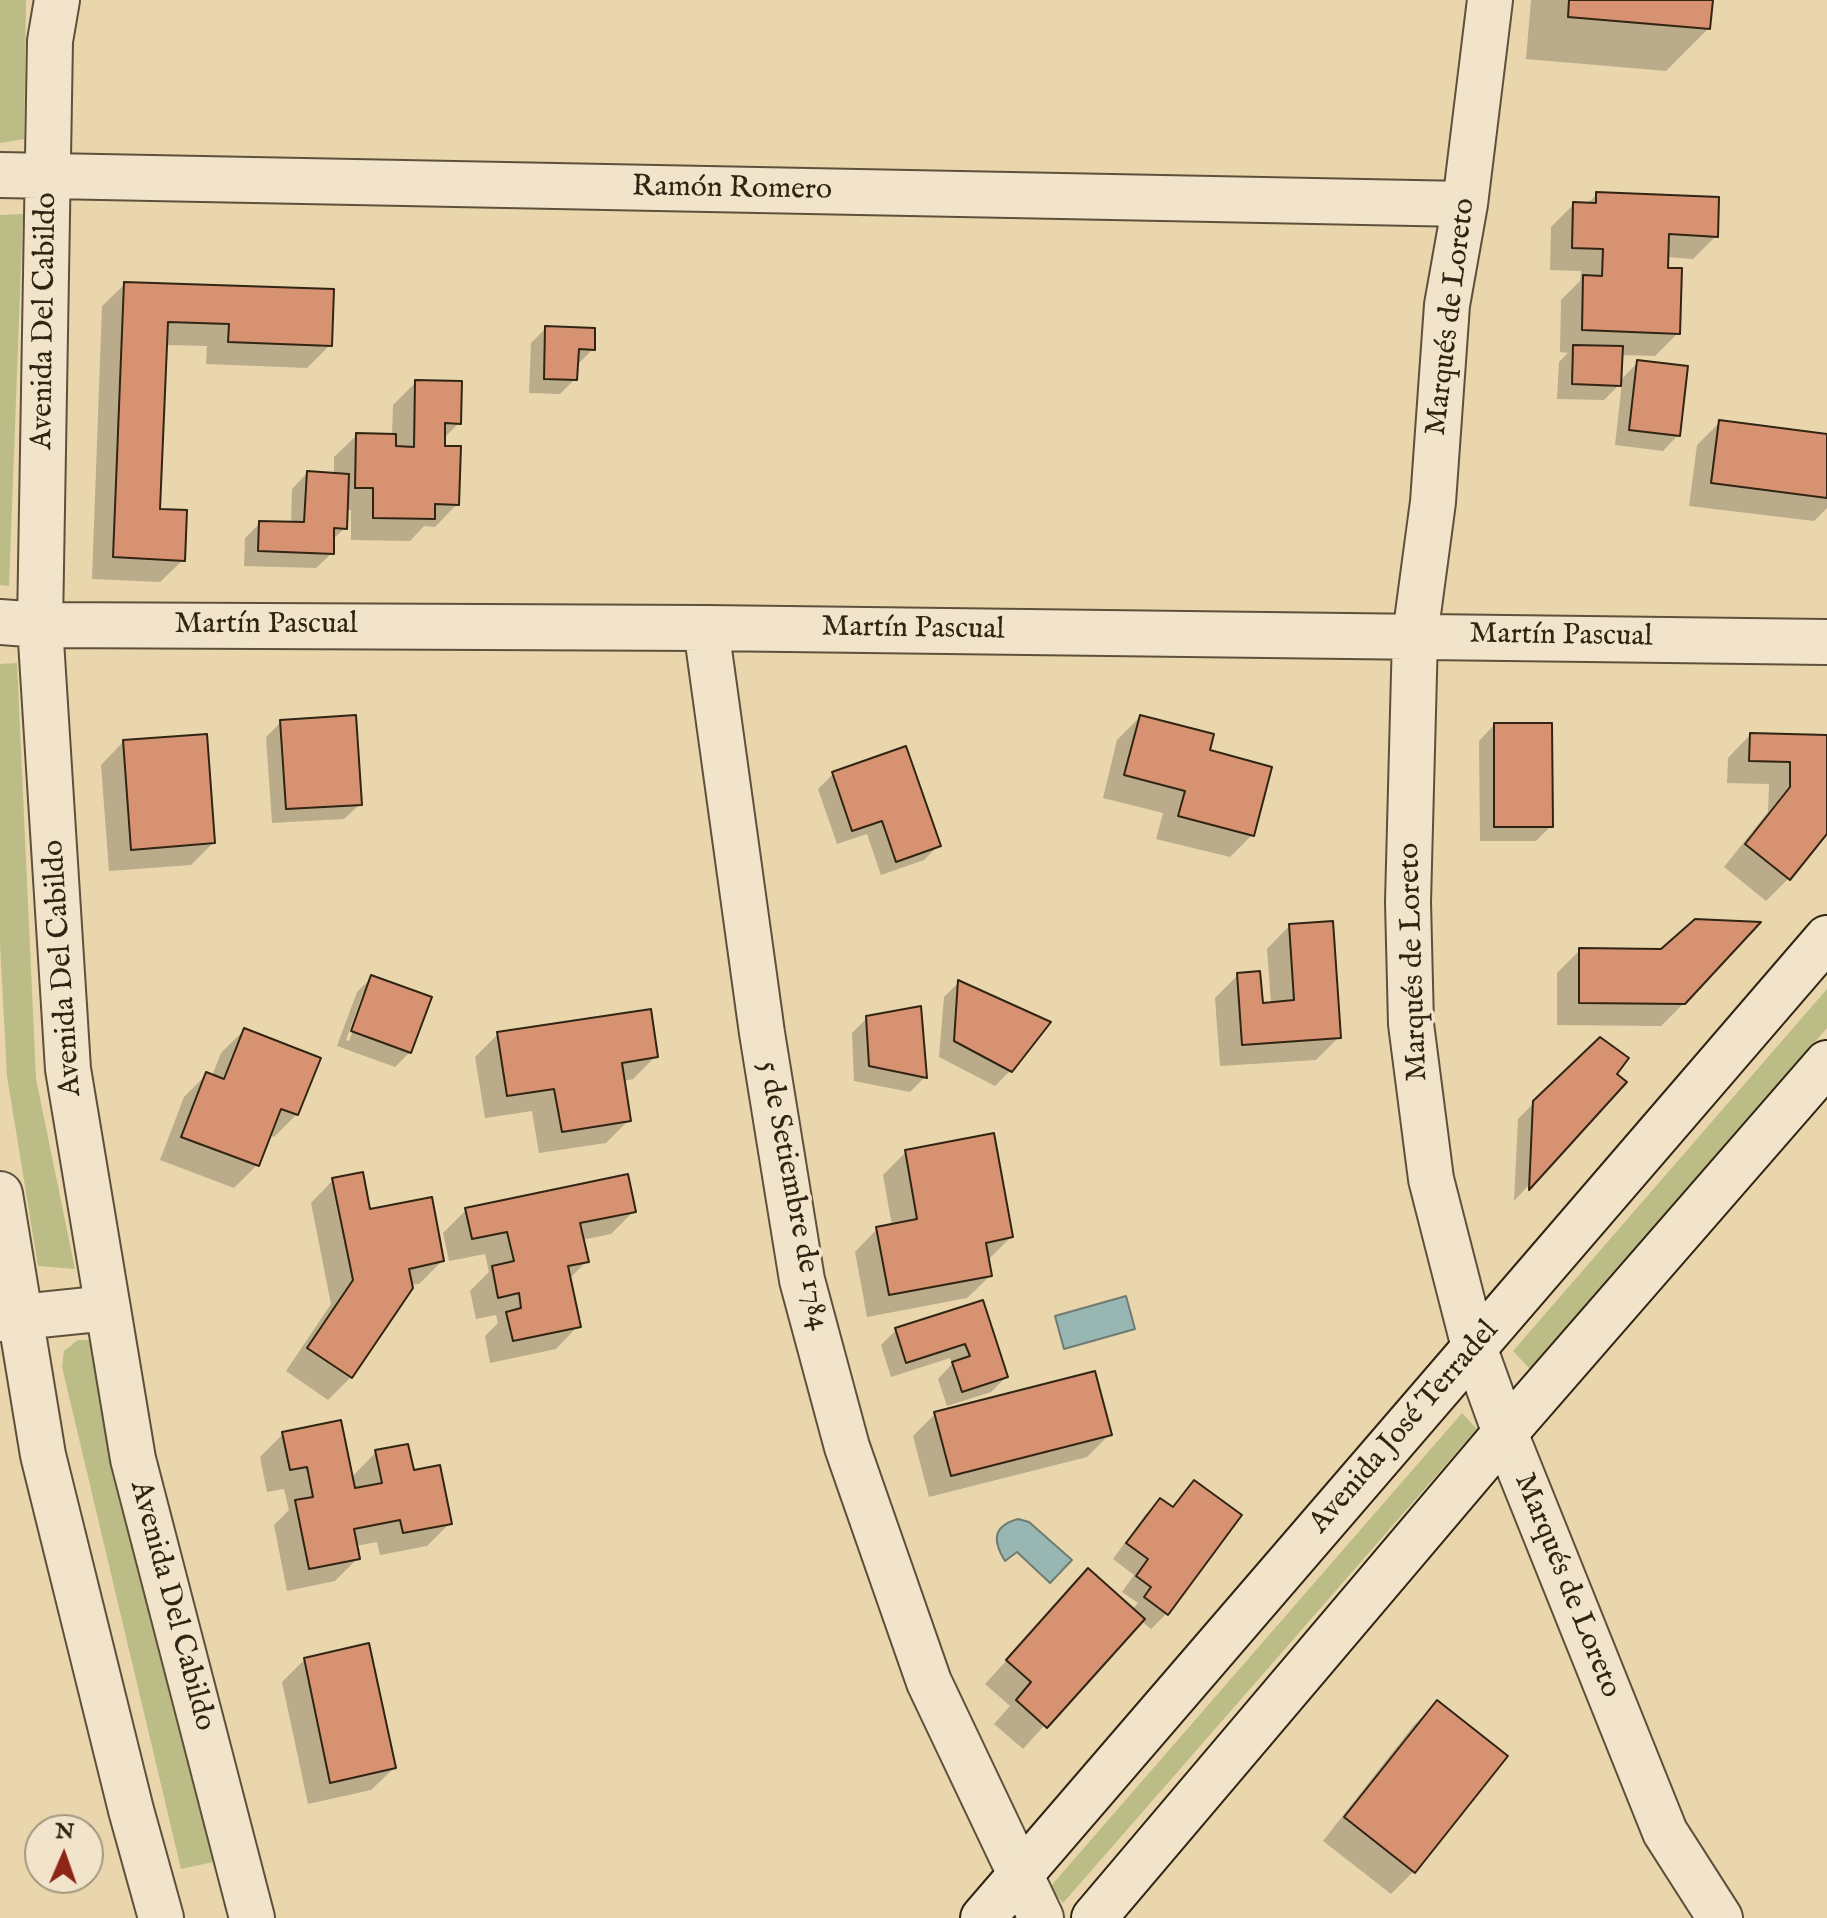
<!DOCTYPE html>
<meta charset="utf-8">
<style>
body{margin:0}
#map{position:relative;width:1827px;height:1918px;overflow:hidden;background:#e9d6ad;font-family:"IM FELL English",serif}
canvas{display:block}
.north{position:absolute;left:24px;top:1814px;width:80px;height:80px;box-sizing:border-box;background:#f1e4ca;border:2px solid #a49781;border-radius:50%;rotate:2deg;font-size:22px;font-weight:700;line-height:32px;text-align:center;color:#302413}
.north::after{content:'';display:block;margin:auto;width:28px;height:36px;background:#8f2418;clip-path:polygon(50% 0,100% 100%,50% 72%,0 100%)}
</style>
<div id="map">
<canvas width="1827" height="1918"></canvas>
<div class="north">N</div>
</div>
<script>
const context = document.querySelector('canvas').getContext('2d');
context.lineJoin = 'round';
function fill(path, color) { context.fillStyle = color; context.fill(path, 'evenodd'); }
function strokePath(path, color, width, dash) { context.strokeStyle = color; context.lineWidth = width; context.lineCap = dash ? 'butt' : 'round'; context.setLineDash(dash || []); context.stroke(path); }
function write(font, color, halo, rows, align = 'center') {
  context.font = font + ' "IM FELL English",serif'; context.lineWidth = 7; context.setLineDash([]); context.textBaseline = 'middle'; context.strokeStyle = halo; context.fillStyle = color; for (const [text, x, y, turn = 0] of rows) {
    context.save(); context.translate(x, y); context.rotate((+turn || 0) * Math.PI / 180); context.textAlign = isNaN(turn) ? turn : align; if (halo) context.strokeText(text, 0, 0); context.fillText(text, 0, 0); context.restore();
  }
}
fill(new Path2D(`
 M 0,0 L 26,0 L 24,139 L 0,143 Z
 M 23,214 L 9,586 L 0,585 L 0,215 Z
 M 17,663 L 36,1079 L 75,1269 L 38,1266 L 7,1076 L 0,943 L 0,664 Z
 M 1827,989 L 1827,1028 L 1531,1370 L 1513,1351 Z
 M 78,1340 L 89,1340 L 98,1348 L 213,1862 L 181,1869 L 62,1367 L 64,1351 Z
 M 1462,1413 L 1477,1429 L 1063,1903 L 1050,1887 Z`), '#bbbc86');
const water = new Path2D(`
 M 1126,1296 L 1135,1329 L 1064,1349 L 1055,1316 Z
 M 1018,1519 L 1029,1522 L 1072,1560 L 1050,1583 L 1017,1552 L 1005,1561 C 992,1540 993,1526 1018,1519 Z`);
fill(water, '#99b7b2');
strokePath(water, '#6f7c72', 2);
fill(new Path2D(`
 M 1531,0 L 1711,0 L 1708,29 L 1666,71 L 1526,59 Z
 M 1597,194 L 1716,236 L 1693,259 L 1666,257 L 1678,333 L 1655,356 L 1621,355 L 1620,381 L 1638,362 L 1678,435 L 1663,451 L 1615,445 L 1622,382 L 1604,400 L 1557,399 L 1559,362 L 1568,353 L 1560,352 L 1561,300 L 1580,281 L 1581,271 L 1550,270 L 1551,227 L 1574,204 L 1586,205 Z
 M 125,284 L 330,345 L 307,368 L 206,364 L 207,346 L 165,345 L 158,511 L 183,560 L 160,582 L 92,579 L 102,306 Z
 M 546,328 L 593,349 L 578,364 L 575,379 L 560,394 L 529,393 L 531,343 Z
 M 416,382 L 459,423 L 443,439 L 457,504 L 435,527 L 424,526 L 410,541 L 351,540 L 351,510 L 345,510 L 345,528 L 332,540 L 332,553 L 316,568 L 244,566 L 245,538 L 260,523 L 291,524 L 292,489 L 307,473 L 334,475 L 334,457 L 357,435 L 392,436 L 393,405 Z
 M 1720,422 L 1827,436 L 1827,508 L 1814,521 L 1689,506 L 1697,445 Z
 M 1140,717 L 1207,752 L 1252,835 L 1230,857 L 1156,839 L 1163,813 L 1103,798 L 1117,740 Z
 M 281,722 L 360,804 L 344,819 L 272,823 L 266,737 Z
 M 1494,725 L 1551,826 L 1536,841 L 1480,841 L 1479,741 Z
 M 1750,735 L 1827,737 L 1827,831 L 1789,878 L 1766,901 L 1724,867 L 1768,812 L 1769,784 L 1727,783 L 1728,758 Z
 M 123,742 L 213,843 L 191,865 L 109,871 L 101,765 Z
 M 833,774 L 939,845 L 924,860 L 881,875 L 867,834 L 837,844 L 818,789 Z
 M 1289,926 L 1339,1037 L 1316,1060 L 1220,1066 L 1215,998 L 1238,975 L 1261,1005 L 1271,1004 L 1267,949 Z
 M 1580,950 L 1684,1003 L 1661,1026 L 1557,1025 L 1557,973 Z
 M 372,977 L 410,1052 L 395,1067 L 337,1046 L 357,992 ZM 363,993 L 367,993 L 349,1041 L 346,1040 Z
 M 958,983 L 1010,1071 L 995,1086 L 939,1057 L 944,997 Z
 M 867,1018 L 925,1077 L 910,1092 L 854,1081 L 852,1033 Z
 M 244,1030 L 297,1114 L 274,1137 L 269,1135 L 257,1165 L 234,1188 L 160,1160 L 184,1097 L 207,1074 L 212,1076 L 221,1053 Z
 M 498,1034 L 656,1056 L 633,1079 L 623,1081 L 629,1120 L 606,1143 L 539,1153 L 532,1111 L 485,1118 L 475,1057 Z
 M 1614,1074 L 1624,1083 L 1514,1201 L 1518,1119 L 1534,1103 Z
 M 906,1152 L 1011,1237 L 988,1260 L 990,1276 L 967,1298 L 867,1317 L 855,1252 L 877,1229 L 892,1226 L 883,1175 Z
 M 333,1180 L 369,1211 L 442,1261 L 419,1284 L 410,1285 L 351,1377 L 328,1400 L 286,1371 L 331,1304 L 311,1203 Z
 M 466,1210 L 634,1211 L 611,1234 L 582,1240 L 586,1262 L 568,1280 L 578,1326 L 556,1349 L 490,1363 L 485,1336 L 498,1323 L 496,1315 L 476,1319 L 470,1291 L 489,1272 L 485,1254 L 449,1261 L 443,1233 Z
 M 982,1302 L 1006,1377 L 991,1392 L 947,1406 L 938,1379 L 952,1364 L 950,1358 L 891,1377 L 881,1345 L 896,1330 Z
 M 935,1414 L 1110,1434 L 1087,1457 L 929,1497 L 913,1436 Z
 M 283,1434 L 351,1478 L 376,1452 L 412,1473 L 450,1523 L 427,1546 L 380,1555 L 377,1542 L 355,1546 L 358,1558 L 335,1581 L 287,1591 L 274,1525 L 289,1510 L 284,1489 L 267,1492 L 260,1457 Z
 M 1194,1483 L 1239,1516 L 1166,1614 L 1151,1629 L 1140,1620 L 1023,1749 L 994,1724 L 1010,1706 L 985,1684 L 1088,1571 L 1132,1610 L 1138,1603 L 1122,1592 L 1134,1575 L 1113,1559 L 1145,1515 L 1160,1500 L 1171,1508 Z
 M 305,1659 L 394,1768 L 371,1790 L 308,1804 L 282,1682 Z
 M 1437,1703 L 1414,1871 L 1391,1894 L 1323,1841 L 1414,1725 Z`), '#0003');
const building = new Path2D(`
 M 1569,0 L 1713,0 L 1710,29 L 1568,17 Z
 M 1596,192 L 1719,197 L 1718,237 L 1669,234 L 1668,268 L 1682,268 L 1680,334 L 1582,330 L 1583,275 L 1602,276 L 1603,249 L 1572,248 L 1573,202 L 1596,203 Z
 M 124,282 L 334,289 L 332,346 L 228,342 L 229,324 L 168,322 L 160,509 L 187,510 L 185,561 L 113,557 Z
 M 545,326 L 595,328 L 595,350 L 579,349 L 577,380 L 544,379 Z
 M 1573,345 L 1623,346 L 1621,386 L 1572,384 Z
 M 1637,360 L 1688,366 L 1680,436 L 1629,430 Z
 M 415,380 L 462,381 L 461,424 L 445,423 L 445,446 L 461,446 L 459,505 L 435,504 L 435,519 L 373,518 L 373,488 L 355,488 L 356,433 L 396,434 L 396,446 L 414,447 Z
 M 1719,420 L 1827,434 L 1827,498 L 1711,483 Z
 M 307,471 L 349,474 L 347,529 L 334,528 L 334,554 L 258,551 L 259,521 L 304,522 Z
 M 356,715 L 362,805 L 286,809 L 280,720 Z
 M 1140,715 L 1214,734 L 1210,750 L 1272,767 L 1254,836 L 1178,816 L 1185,791 L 1124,775 Z
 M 1494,723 L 1552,723 L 1553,827 L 1494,827 Z
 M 1750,733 L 1827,735 L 1827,834 L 1790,880 L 1745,844 L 1790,787 L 1790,762 L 1749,761 Z
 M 207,734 L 215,843 L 131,850 L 123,740 Z
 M 906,746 L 941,846 L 896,862 L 882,821 L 852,831 L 832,772 Z
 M 1695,919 L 1761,922 L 1685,1004 L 1579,1003 L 1579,948 L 1661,949 Z
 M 1333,921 L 1341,1038 L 1242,1045 L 1237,973 L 1260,971 L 1263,1003 L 1294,1000 L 1289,924 Z
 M 371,975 L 432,997 L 411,1053 L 351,1031 Z
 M 958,980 L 1051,1022 L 1012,1072 L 954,1041 Z
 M 921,1006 L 927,1078 L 869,1066 L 866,1016 Z
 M 651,1009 L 658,1057 L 622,1063 L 631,1121 L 562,1132 L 554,1089 L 507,1096 L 497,1032 Z
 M 244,1028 L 321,1058 L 298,1115 L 281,1109 L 259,1166 L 181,1137 L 206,1072 L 224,1079 Z
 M 1600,1037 L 1629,1058 L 1617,1074 L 1627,1082 L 1529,1190 L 1533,1101 Z
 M 994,1133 L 1013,1237 L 986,1243 L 992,1276 L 889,1295 L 876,1227 L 917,1219 L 905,1150 Z
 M 363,1172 L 370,1209 L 432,1197 L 444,1261 L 409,1269 L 413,1288 L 352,1378 L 307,1348 L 353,1280 L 332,1178 Z
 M 628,1174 L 636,1212 L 580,1223 L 589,1262 L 568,1266 L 581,1327 L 513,1341 L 506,1312 L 521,1308 L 519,1293 L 498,1298 L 492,1266 L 514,1261 L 507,1232 L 472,1239 L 465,1208 Z
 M 983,1300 L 1008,1377 L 962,1392 L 952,1362 L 970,1356 L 965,1344 L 906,1363 L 895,1328 Z
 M 1095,1371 L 1112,1435 L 951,1476 L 934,1412 Z
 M 341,1420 L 355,1488 L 382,1483 L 375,1450 L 408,1444 L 414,1470 L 440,1465 L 452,1524 L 403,1533 L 400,1520 L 354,1529 L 360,1559 L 309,1569 L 295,1500 L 313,1497 L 307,1467 L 290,1470 L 282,1432 Z
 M 1194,1480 L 1242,1515 L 1168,1615 L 1144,1597 L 1151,1587 L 1136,1576 L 1148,1559 L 1126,1543 L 1160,1498 L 1173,1507 Z
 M 1088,1568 L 1145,1619 L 1047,1728 L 1016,1700 L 1031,1682 L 1006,1660 Z
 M 369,1643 L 396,1768 L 330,1783 L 304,1658 Z
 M 1437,1700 L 1508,1756 L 1415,1873 L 1344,1817 Z`);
fill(building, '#d79371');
strokePath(building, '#302413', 2);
const street = new Path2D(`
 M 57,0 L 50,41 L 40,625 L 68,1069 L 133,1459 L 252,1918
 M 1490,0 L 1465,204 L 1447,305 L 1433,502 L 1415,636 L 1408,902 L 1411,1024 L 1431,1179 L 1474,1347 L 1505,1433 L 1665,1832 L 1720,1918
 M 0,175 L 1465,204
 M 0,622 L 40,625 L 706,628 L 1827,642
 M 706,628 L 762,1033 L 802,1280 L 847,1447 L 929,1682 L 1041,1918
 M 0,1194 L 43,1455 L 131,1810 L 161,1918
 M 0,1319 L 108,1308`);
const secondary = new Path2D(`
 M 983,1918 L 1827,938
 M 1094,1918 L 1505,1433 L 1827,1063`);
strokePath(street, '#5e503a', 48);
strokePath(secondary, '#302413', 48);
strokePath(street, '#f1e4ca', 44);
strokePath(secondary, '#f1e4ca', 44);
write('30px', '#302413', '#f1e4ca', [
 ["Ramón Romero",732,190,1],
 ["Marqués de Loreto",1452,317,-83],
 ["Avenida Del Cabildo",46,321,-89],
 ["Martín Pascual",266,626],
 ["Martín Pascual",913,630,1],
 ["Martín Pascual",1561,637,1],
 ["Marqués de Loreto",1415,962,-92],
 ["Avenida Del Cabildo",64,968,-94],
 ["5 de Setiembre de 1784",792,1196,79],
 ["Avenida José Terradel",1405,1428,-49],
 ["Marqués de Loreto",1566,1586,68],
 ["Avenida Del Cabildo",171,1606,75]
]);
</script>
